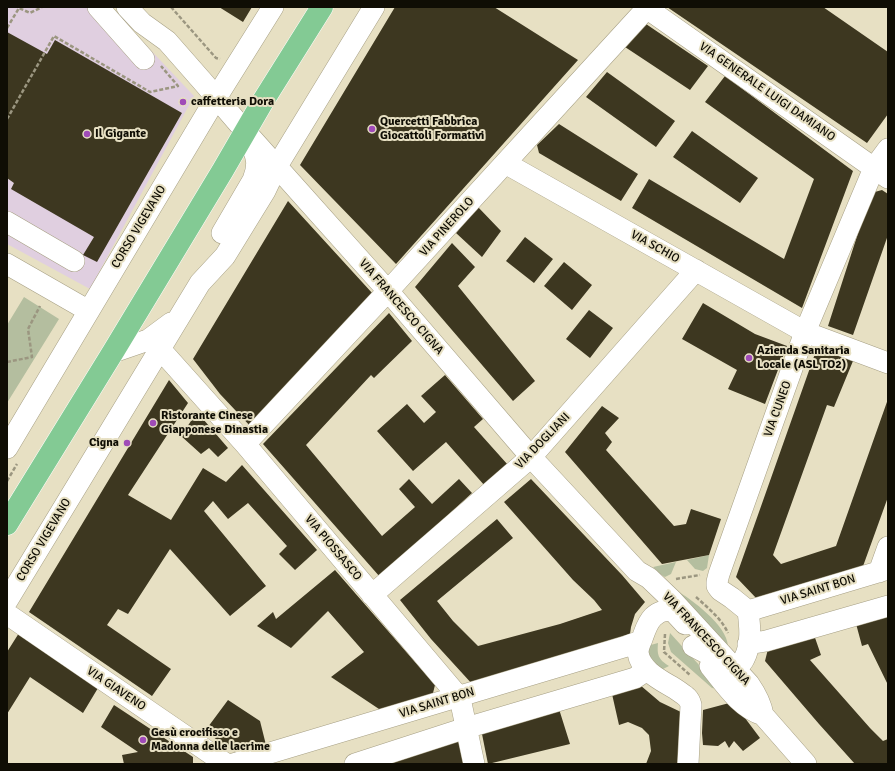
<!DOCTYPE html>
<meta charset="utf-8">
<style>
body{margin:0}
#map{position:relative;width:895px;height:771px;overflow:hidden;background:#e7e0c3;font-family:Signika,sans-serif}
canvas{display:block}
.frame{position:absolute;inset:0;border:8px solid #0f0d04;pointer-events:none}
</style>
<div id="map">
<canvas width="895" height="771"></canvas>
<div class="frame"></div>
</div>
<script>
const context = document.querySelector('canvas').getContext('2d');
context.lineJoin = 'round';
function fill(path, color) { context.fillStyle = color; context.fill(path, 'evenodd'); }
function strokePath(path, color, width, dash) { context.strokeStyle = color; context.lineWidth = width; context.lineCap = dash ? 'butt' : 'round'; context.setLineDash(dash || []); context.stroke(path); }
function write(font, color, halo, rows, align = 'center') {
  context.font = font + ' Signika,sans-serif'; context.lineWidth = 4; context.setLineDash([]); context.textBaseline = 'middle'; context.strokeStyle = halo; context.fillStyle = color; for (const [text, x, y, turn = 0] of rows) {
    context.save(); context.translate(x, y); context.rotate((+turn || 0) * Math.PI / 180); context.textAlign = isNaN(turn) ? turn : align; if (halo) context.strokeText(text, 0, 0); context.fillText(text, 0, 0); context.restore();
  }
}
fill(new Path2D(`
 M 7,7 L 110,7 L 194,96 L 90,289 L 7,244 Z`), '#e0cfe0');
fill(new Path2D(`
 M 24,297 L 59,319 L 7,403 L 7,325 Z
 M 709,555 L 707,568 L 703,571 L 695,569 L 687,560 Z
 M 676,562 L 671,574 L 665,577 L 660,574 L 653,567 Z
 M 676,590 C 692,600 727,625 728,646 Z
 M 670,633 L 720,688 L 717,689 L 712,688 L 671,652 L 668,643 Z
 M 658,643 C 657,655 658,659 669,666 L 659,671 L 646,650 L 647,646 Z`), '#b4be9f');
fill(new Path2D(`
 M 219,7 L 252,7 L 243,22 Z
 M 395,7 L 494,7 L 578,60 L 396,264 L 300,165 Z
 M 667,7 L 823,7 L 888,52 L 888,114 L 867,143 Z
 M 646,24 L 708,66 L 690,90 L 625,47 Z
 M 7,32 L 47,54 L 55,40 L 182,113 L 97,262 L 83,255 L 94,237 L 11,189 L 14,183 L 7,178 Z
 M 607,72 L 675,121 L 656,147 L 586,97 Z
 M 725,76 L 853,171 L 802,308 L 632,208 L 649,179 L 784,259 L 814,179 L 705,102 Z
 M 559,124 L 638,174 L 621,201 L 539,153 L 537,145 Z
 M 692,131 L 758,178 L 740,203 L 673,157 Z
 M 882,190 L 888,194 L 888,235 L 853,335 L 828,326 L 871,193 Z
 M 288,201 L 373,294 L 252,428 L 220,394 L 193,359 Z
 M 478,207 L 501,231 L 482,257 L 456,233 Z
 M 525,237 L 553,259 L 534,283 L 506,261 Z
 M 452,243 L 475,267 L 458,286 L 535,381 L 513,401 L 415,287 Z
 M 564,262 L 592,285 L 572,310 L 544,286 Z
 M 703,303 L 755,334 L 787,346 L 765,404 L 728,389 L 737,370 L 682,339 Z
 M 589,310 L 613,328 L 590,358 L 566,339 Z
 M 389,313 L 412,341 L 374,378 L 371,375 L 306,445 L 382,536 L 415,507 L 399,489 L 409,479 L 432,504 L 459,479 L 472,493 L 380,577 L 263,444 Z
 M 817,348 L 853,361 L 834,407 L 827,405 L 773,555 L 781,564 L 836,546 L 888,399 L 888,497 L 862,569 L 757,599 L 736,577 Z
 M 445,375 L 483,419 L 474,427 L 508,465 L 485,486 L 446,442 L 413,471 L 377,431 L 407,404 L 424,423 L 436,412 L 421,396 Z
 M 169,380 L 188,403 L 128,495 L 171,520 L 203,468 L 226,482 L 242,465 L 317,550 L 295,570 L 279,554 L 287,546 L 248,503 L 228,519 L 213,501 L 204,511 L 266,586 L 230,616 L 170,549 L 128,614 L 118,609 L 107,625 L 171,669 L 152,696 L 29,612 Z
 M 602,406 L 619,418 L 605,433 L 612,442 L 606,450 L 674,526 L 686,524 L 691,509 L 721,519 L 709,555 L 662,564 L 565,452 Z
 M 197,412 L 228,448 L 218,457 L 209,448 L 201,454 L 181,436 Z
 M 531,479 L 622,575 L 645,602 L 635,614 L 631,627 L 629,641 L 473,685 L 431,639 L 400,600 L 497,519 L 513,538 L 437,601 L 453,621 L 478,646 L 560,624 L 602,610 L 594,600 L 573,580 L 504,502 Z
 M 335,570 L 435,685 L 432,697 L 382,711 L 331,677 L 364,652 L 328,611 L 291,648 L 257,626 L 273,612 L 276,619 Z
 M 888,612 L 888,685 L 868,644 L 862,646 L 855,620 Z
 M 813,632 L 821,655 L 810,660 L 870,728 L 883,741 L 888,739 L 888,764 L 855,764 L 819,724 L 765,661 L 769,645 Z
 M 19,633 L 98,688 L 83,713 L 30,677 L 7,714 L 7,652 Z
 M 640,685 L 660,702 L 683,713 L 678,764 L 646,764 L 651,751 L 649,735 L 642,728 L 628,722 L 619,725 L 612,694 Z
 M 228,700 L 260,721 L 267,749 L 242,758 L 205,731 Z
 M 733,702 L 760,738 L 743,751 L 734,741 L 729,748 L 725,741 L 718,746 L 703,745 L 702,733 L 703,710 Z
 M 114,705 L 193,757 L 193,764 L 124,764 L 122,755 L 138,752 L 101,727 Z
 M 559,709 L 570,744 L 488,764 L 481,729 Z
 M 459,739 L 466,764 L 384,764 Z`), '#3d3720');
const minor = new Path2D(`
 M 98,7 L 144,59
 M 127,7 L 142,23 L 167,41 L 203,82 L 245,131 L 388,291 L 531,457 L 637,571 L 649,578 L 672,600 L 749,684 C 756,694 761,703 763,715 L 806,764
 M 645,7 L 888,178
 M 505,163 L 805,332 L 888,363
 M 7,222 L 74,261
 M 222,233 L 253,180 C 260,163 256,155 249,139
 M 7,264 L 89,311
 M 160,349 L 245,444 L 458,696 L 461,703 L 474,764
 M 113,352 L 148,340 L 171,323
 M 245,444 L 388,291 L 647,8
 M 7,448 L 216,98 L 273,7
 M 879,572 L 888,547
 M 372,595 L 531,457 L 696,270
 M 7,601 L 200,283 L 225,256 L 265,191 L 277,166 L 374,7
 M 748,611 L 888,569
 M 7,614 L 226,764
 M 685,624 L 673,611 C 666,609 658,612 653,617 C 647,623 645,631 642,639 C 640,643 638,649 638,653 C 641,672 663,681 677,690 C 684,695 689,697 691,705 L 688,764
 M 748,644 L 766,641 L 888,606
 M 693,646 L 712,656 L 725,671 L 731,673 C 736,668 742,664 744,659 C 752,644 750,626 748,611 L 732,598 L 720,590 L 717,586 L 717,582 L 719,574 L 805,332 L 874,168 L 888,149
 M 710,666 C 725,684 740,708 763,715
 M 233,764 L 627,646 L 641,641
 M 355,764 L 466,728 L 635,678 L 641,674 L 645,668`);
const major = new Path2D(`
 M 7,524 L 113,352 L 223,170 L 263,101 L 322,7`);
strokePath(minor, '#a69f84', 22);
strokePath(major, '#fff', 23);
strokePath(new Path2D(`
 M 171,7 L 216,58 L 220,59
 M 7,28 L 19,8 L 30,13 L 42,7
 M 7,119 L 54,36 L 150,92 L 178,86 L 161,66
 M 7,362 L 32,357 L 28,329 L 40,306
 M 7,481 L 17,464
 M 676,579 L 700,575
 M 696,597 C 708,608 721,618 728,633
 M 665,634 L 664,652 L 690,675`), '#9b9680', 2.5, [4, 2]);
strokePath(minor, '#fff', 21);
strokePath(major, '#83ca94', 22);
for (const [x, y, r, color] of [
 [183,102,4,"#a04bb8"],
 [372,129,4,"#a04bb8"],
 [87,134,4,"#a04bb8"],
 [749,358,4,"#a04bb8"],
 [153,423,4,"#a04bb8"],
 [127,443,4,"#a04bb8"],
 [143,740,4,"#a04bb8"]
]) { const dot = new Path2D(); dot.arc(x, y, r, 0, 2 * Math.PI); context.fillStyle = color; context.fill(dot); strokePath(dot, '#e7e0c3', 1.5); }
write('12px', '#0f0d04', '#e7e0c3', [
 ["VIA GENERALE LUIGI DAMIANO",767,92,35],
 ["CORSO VIGEVANO",139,227,-59],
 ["VIA PINEROLO",447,227,-48],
 ["VIA SCHIO",655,247,29],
 ["VIA FRANCESCO CIGNA",401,307,49],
 ["VIA CUNEO",778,409,-70],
 ["VIA DOGLIANI",543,441,-46],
 ["CORSO VIGEVANO",44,540,-59],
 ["VIA PIOSSASCO",333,548,50],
 ["VIA SAINT BON",818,590,-17],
 ["VIA FRANCESCO CIGNA",706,639,47],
 ["VIA GIAVENO",116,689,34],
 ["VIA SAINT BON",437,703,-17]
]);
write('bold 12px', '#0f0d04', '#e7e0c3', [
 ["caffetteria Dora",191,102],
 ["Quercetti Fabbrica",380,122],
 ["Giocattoli Formativi",380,136],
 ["Il Gigante",95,134],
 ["Azienda Sanitaria",757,351],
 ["Locale (ASL TO2)",757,365],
 ["Ristorante Cinese",161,416],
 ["Giapponese Dinastia",161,430],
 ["Cigna",119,443,"right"],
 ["Gesù crocifisso e",151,733],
 ["Madonna delle lacrime",151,747]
], 'left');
</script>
